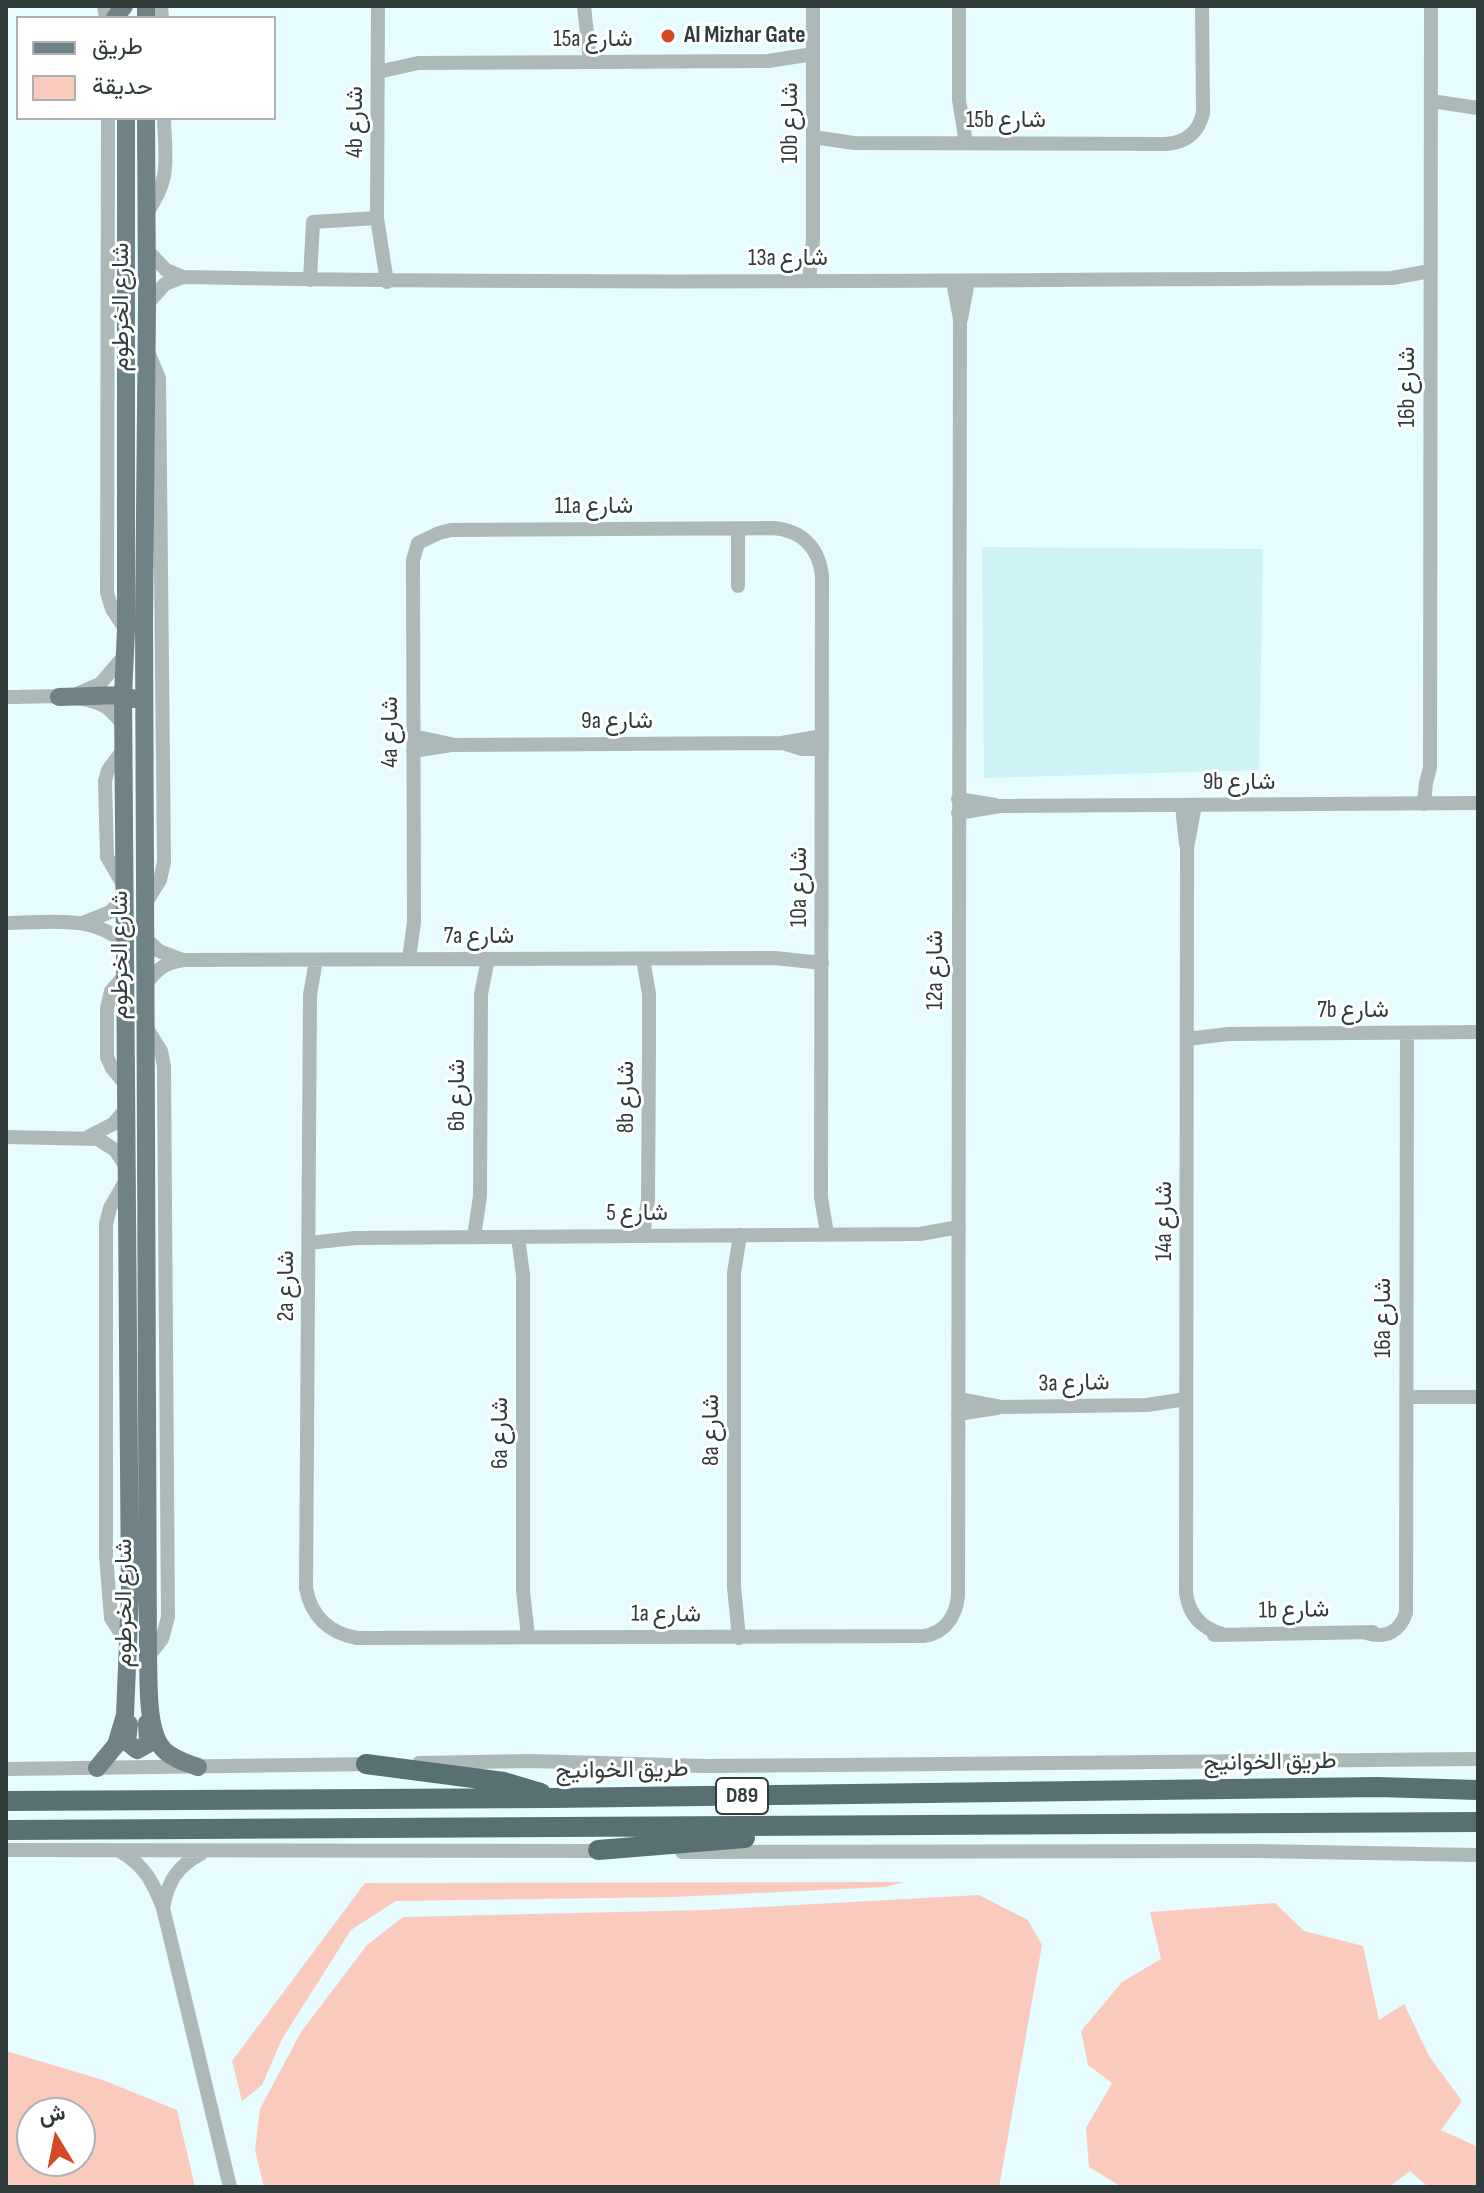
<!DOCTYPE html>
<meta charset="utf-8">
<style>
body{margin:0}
#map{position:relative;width:1484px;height:2193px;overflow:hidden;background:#e6fcfe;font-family:"Sofia Sans Condensed",Vazirmatn,sans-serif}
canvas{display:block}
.frame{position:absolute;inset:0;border:8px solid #313c3d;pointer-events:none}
.legend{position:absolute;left:16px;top:16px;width:260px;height:104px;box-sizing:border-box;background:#fff;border:2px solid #adb1b1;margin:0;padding:10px 14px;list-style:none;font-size:24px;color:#313c3d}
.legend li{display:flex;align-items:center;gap:16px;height:40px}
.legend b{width:40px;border:2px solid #adb1b1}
.north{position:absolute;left:16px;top:2097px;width:80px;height:80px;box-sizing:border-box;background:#fff;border:2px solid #adb1b1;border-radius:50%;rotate:350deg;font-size:22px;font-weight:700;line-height:32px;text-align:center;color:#313c3d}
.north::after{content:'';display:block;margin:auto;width:28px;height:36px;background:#d44a25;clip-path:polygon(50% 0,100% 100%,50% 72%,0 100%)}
</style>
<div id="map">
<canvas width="1484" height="2193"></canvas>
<div class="frame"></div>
<ul class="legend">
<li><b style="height:10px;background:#6f8386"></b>طريق</li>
<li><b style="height:22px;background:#facabd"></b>حديقة</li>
</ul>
<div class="north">ش</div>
</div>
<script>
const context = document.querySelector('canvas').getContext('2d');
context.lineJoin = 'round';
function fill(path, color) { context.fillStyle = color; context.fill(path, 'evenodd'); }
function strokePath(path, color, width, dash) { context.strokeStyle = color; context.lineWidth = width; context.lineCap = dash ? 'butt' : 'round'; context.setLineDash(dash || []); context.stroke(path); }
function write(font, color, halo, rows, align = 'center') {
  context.font = font + ' "Sofia Sans Condensed",Vazirmatn,sans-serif'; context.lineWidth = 6; context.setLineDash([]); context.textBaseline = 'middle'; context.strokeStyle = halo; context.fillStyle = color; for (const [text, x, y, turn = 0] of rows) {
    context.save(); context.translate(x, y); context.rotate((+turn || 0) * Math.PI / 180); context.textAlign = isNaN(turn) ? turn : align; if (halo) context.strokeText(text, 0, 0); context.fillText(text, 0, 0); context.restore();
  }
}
fill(new Path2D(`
 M 982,547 L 1263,549 L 1259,770 L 984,778 Z`), '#cef2f6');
fill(new Path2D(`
 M 904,1882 L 886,1887 L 673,1897 L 396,1901 L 351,1930 L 282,2039 L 262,2085 L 242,2101 L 232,2061 L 365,1883 Z
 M 979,1895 L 1028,1920 L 1042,1945 L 999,2187 L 264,2187 L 255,2150 L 260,2109 L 301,2032 L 367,1945 L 403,1917 L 706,1910 Z
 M 1275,1903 L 1304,1931 L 1363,1946 L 1379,2020 L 1404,2004 L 1429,2056 L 1462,2101 L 1441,2130 L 1478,2147 L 1478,2187 L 1428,2187 L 1410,2171 L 1389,2187 L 1122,2187 L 1089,2167 L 1086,2128 L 1112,2083 L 1088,2065 L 1081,2031 L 1122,1982 L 1161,1959 L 1150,1912 Z
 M 6,2051 L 103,2080 L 177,2110 L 195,2187 L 6,2187 ZM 32,2113 L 80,2113 L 80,2161 L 32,2161 Z`), '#facabd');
strokePath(new Path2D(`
 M 104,6 L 106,18
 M 161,6 L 162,18
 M 378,6 L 377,218 L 387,282
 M 584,6 L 590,62
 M 959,6 L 959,100 L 966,143
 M 378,72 L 418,63 L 768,61 L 813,54
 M 1431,101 L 1478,108
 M 108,118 L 107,593 L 112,609 L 126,630
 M 813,137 L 854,143 L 1165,144 C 1186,143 1199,132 1203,113 L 1202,6
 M 146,214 C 172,177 165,160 164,118
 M 147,250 L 166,270 L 183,277 C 586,285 989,280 1392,278 L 1430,271
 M 310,280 L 313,222 L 377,218
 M 809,281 L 813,240 L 813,6
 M 147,304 L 165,284 L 183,277
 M 961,319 L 968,281
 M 738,528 L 738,586
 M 79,693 L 100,684 L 125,655
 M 6,697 C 34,697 82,692 106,707 C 113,712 118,719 124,725
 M 413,736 L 451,744
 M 783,743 L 802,749 L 822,749
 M 124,749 L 108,770 L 105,781 L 107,857 L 124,886
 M 413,751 L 451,745 L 782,743 L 822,736
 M 958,799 L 995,805
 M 1424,804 L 1426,783 L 1430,768 L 1431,6
 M 1195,805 L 1187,848 L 1186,1593 C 1189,1615 1201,1628 1222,1634
 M 1182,806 L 1186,844
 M 958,813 L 1000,806 L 1478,803
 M 145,904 L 160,880 L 164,862 L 159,378 L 148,352
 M 85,922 L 110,912 L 124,898
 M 6,923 C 46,923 95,913 125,945
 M 146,939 L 159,951 L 183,960
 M 409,959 L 414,922 L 413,560 L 418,543 L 439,533 L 451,530 L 774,528 C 803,531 819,548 822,576 L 821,1197 L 827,1234
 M 316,960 L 310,995 L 306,1588 C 311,1616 329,1633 357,1638 L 924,1636 C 945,1633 956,1616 958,1596 L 960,319 L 953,282
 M 125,975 L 111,991 L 107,1009 L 107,1057 L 112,1068 L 126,1085
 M 146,985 C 155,970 166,962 184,960 L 775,958 L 822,963
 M 146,1027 L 161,1051 L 164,1066 L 168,1617 L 162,1639 L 148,1657
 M 1187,1039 L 1228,1034 L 1478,1032
 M 6,1137 L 98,1139 L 115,1150 L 126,1167
 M 88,1137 L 113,1124 L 126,1109
 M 126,1180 L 110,1208 L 106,1224 L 106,1556 L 111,1618 L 128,1645
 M 643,1236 L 648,1200 L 649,1044 L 649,994 L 643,959
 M 474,1237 L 480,1196 L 481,994 L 488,959
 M 518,1237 L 523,1275 L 523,1591 L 528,1636
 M 309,1243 L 355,1238 L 920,1234 L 959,1227
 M 1406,1397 L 1478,1397
 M 959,1399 L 1001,1407 L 1147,1405 L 1186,1399
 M 958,1414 L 997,1408
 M 1367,1633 C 1386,1639 1400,1631 1406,1613 L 1407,1033
 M 1214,1635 L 1373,1632
 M 739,1638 L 734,1587 L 734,1273 L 740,1235
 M 419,1763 L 531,1761 L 704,1766 L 835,1765 L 1478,1759
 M 6,1769 L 374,1764
 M 6,1850 L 605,1851
 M 121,1852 C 145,1866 153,1882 163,1908 L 230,2187
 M 682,1852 L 1255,1851 L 1478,1855
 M 163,1908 C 168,1880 178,1866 202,1853`), '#adb8b9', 14);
strokePath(new Path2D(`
 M 115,18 L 124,6
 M 146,18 L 146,6
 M 146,118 L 147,304 L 144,620 L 148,1657 C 149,1682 146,1732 164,1750 C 173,1759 187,1763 198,1767
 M 59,697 L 123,695 L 134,699
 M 129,1724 L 127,1742 L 137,1750 L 148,1744 L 147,1723
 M 97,1768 L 116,1745 L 125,1715 L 130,1595 L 123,695 L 126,630 L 126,118`), '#6f8386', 18);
strokePath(new Path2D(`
 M 366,1764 L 504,1782 L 541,1793
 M 6,1801 L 552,1798 L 1378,1787 L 1478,1790
 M 6,1830 L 1478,1822
 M 598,1850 L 745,1838`), '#597073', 20);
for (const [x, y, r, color] of [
 [668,36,8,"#d44a25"]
]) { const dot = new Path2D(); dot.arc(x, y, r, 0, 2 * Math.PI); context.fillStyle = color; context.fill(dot); strokePath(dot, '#fff', 3); }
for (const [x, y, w] of [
 [742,1796,52]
]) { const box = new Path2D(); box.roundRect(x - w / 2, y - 18, w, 36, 6); context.fillStyle = '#fff'; context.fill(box); strokePath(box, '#313c3d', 2); }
write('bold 22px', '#313c3d', null, [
 ["D89",742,1796]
]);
write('bold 24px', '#313c3d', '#fff', [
 ["Al Mizhar Gate",684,36]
], 'left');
write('24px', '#313c3d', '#fff', [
 ["15a شارع",593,40],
 ["15b شارع",1006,121],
 ["4b شارع",356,122,-90],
 ["10b شارع",791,123,-90],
 ["13a شارع",788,259],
 ["شارع الخرطوم",122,307,-90],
 ["16b شارع",1408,387,-90],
 ["11a شارع",594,507],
 ["9a شارع",617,722],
 ["4a شارع",391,732,-90],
 ["9b شارع",1239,783],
 ["10a شارع",800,887,-90],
 ["7a شارع",479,937],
 ["شارع الخرطوم",121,955,-90],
 ["12a شارع",936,970,-90],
 ["7b شارع",1353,1011],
 ["6b شارع",458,1095,-90],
 ["8b شارع",627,1097,-90],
 ["شارع 5",637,1214],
 ["14a شارع",1165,1221,-90],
 ["2a شارع",287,1286,-90],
 ["16a شارع",1384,1318,-90],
 ["3a شارع",1074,1384,-1],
 ["8a شارع",712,1430,-90],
 ["6a شارع",501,1433,-90],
 ["شارع الخرطوم",125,1603,-90],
 ["1b شارع",1294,1611,-1],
 ["1a شارع",666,1615,1],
 ["طريق الخوانيج",1270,1763,-1],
 ["طريق الخوانيج",622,1771,-1]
]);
</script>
